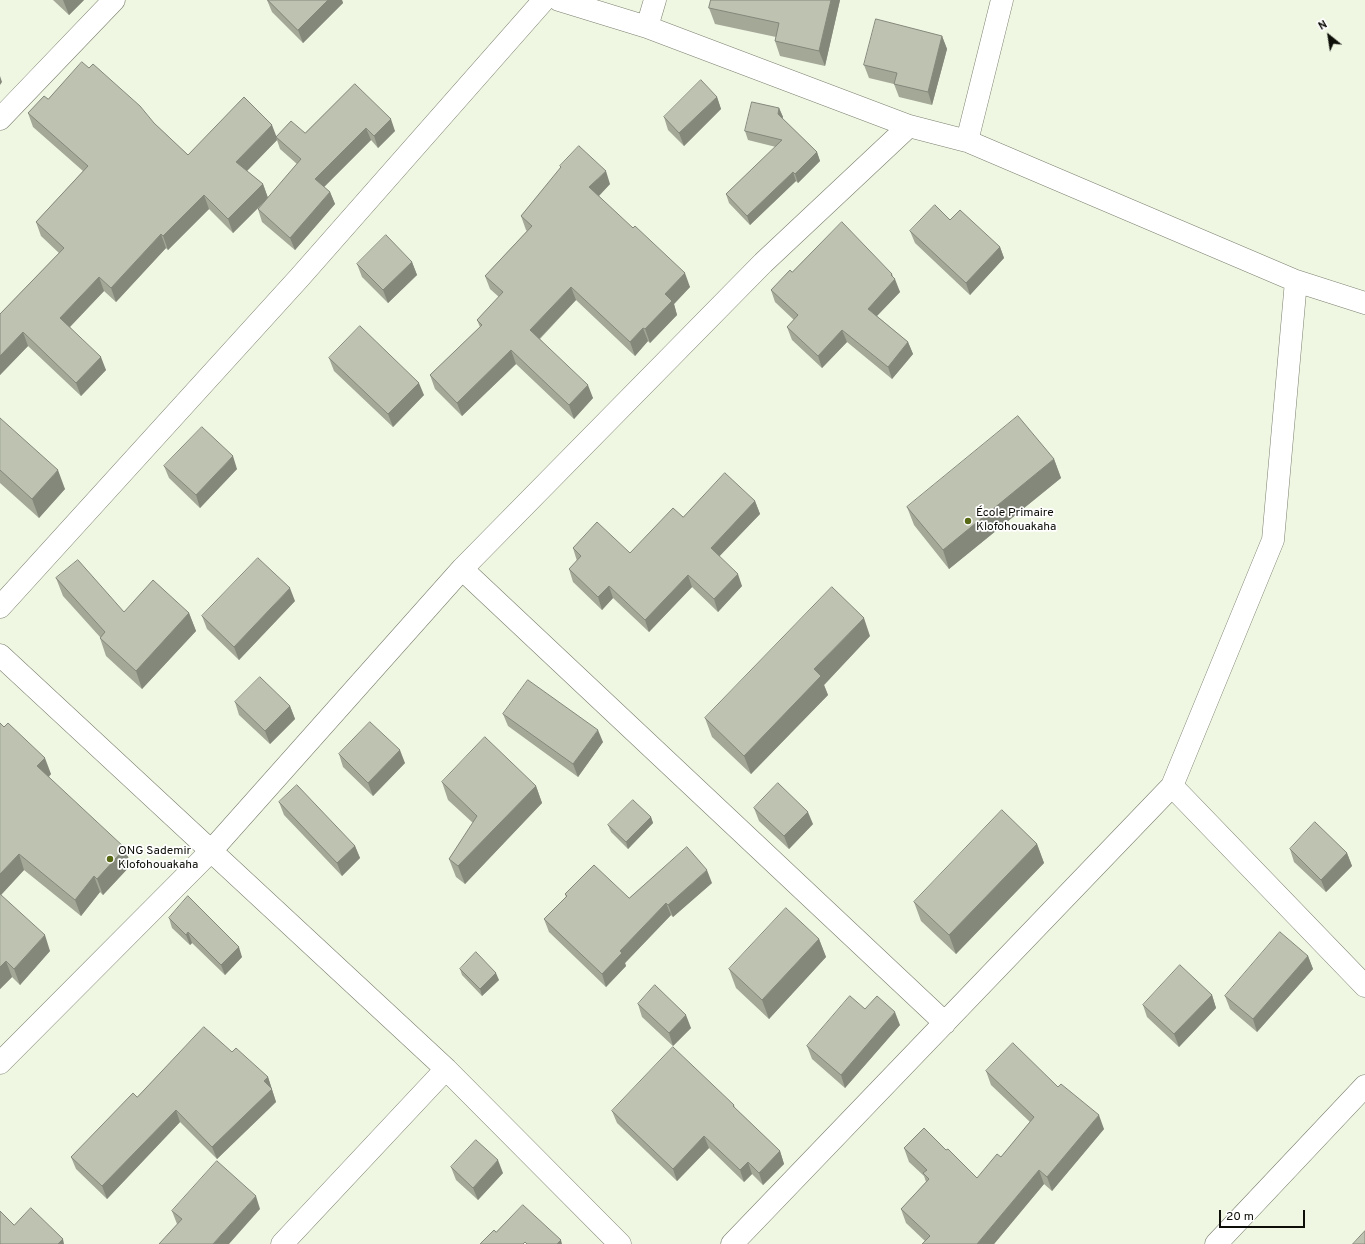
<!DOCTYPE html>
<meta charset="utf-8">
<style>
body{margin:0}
#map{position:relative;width:1365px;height:1244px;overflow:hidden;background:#eff6e2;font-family:Overpass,sans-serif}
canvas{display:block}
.north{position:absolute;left:1309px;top:16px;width:40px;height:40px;-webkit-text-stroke:3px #fff;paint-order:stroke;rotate:330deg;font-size:11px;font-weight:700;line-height:16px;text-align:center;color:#0c0e07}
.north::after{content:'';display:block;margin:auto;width:14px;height:18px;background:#0c0e07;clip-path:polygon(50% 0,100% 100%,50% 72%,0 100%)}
.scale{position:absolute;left:1219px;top:1210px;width:86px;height:18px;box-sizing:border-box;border:2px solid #0c0e07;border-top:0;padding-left:5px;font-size:12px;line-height:14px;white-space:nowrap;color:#0c0e07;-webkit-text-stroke:3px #fff;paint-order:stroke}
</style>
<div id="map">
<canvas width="1365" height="1244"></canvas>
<div class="north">N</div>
<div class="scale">20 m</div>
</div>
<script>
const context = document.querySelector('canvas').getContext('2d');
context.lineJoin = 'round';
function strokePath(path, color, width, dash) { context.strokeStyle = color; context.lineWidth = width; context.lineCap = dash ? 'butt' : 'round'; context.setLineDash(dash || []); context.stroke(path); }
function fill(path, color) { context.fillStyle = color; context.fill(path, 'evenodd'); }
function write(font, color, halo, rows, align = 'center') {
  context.font = font + ' Overpass,sans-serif'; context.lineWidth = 3.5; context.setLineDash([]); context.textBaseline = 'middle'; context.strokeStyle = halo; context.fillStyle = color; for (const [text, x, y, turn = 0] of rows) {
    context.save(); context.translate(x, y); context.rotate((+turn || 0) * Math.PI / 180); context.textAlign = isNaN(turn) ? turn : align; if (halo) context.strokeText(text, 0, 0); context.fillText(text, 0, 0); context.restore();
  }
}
const minor = new Path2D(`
 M 559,0 L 647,27 L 909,126 L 967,141 L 1296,281 L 1365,303
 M 647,27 L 655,0
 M 0,119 L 114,0
 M 967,141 L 1002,0
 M 462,569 L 945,1023
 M 0,607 L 300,277 L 544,0
 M 0,655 L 446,1069 L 620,1244
 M 1172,786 L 1365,986
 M 0,1063 L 211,851 L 462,569 L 763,263 L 909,126
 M 282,1244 L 446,1069
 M 732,1244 L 1172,786 L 1273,540 L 1296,281
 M 1216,1244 L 1365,1086`);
strokePath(minor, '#797f6d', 23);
strokePath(minor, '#fff', 22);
fill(new Path2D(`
 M 53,0 L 84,0 L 69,15 Z
 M 267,0 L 342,0 L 343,3 L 303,43 L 272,12 Z
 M 711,0 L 840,0 L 825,66 L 780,56 L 775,41 L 776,37 L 715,24 L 709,8 Z
 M 942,36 L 947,49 L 932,105 L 899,97 L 894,84 L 869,78 L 864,65 Z
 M 355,84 L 395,131 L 378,148 L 371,140 L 324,187 L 330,192 L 335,204 L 295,250 L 262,222 L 258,209 L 263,203 L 233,233 L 209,209 L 168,250 L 166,248 L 116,302 L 104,291 L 70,327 L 106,370 L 81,396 L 28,346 L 0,375 L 0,314 L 59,253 L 41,236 L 36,222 L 83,171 L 33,127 L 28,113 L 48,99 L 154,123 L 188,155 L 276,136 L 305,133 ZM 277,140 L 280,149 L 297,164 L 268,198 L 263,184 L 247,171 Z
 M 717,97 L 721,109 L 684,146 L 668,130 L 664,117 Z
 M 779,108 L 783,117 L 782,118 L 817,152 L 820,161 L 798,183 L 796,181 L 750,225 L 729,203 L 726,194 L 776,147 L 748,140 L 745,131 Z
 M 560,166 L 610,184 L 599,196 L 690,287 L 674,304 L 677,315 L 650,343 L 648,341 L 635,356 L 576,300 L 540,339 L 593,398 L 574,419 L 516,364 L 462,416 L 435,389 L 430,375 L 480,327 L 477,320 L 499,297 L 490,289 L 485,276 L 527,231 L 526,230 L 521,216 L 561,168 Z
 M 950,220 L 1000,247 L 1004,258 L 970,295 L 915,243 L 910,231 Z
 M 412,262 L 417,275 L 388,303 L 362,277 L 357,264 Z
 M 792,272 L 893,278 L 900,292 L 877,316 L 908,342 L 913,354 L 892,379 L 847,342 L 822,368 L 792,340 L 787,327 L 794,320 L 775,302 L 771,290 Z
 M 329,358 L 424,395 L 393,427 L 334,371 Z
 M 0,418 L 65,489 L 39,518 L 0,483 Z
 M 1054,459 L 1061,478 L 949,569 L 914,525 L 907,507 Z
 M 164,466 L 237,469 L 200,508 L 169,478 Z
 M 755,501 L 760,514 L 719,556 L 742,586 L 718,612 L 692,587 L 649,632 L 613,598 L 602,610 L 573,582 L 569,569 L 577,561 L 573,548 L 630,553 L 683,517 Z
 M 56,578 L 124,612 L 189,613 L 196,631 L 142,689 L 106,656 L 100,638 L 100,637 L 63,596 Z
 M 295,601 L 239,660 L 207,629 L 202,616 Z
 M 870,636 L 824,685 L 828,695 L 751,774 L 712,737 L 705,718 Z
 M 235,702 L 290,706 L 295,719 L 270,744 L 239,715 Z
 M 503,714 L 603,742 L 578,777 L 508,726 Z
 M 0,723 L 51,774 L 49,777 L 131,865 L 103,895 L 100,892 L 81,916 L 24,870 L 1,895 L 50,951 L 20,985 L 12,977 L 0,989 Z
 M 339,754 L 405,763 L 373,796 L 343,767 Z
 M 442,782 L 536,786 L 542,803 L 465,884 L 456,877 L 449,859 L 473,823 L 448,800 Z
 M 279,802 L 355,846 L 360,858 L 342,876 L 284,815 Z
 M 754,808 L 813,824 L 789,849 L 759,821 Z
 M 651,817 L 653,823 L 628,849 L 611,832 L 608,825 Z
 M 1037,844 L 1044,863 L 956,954 L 921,921 L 914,902 Z
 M 1290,849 L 1347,853 L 1352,866 L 1326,892 L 1294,862 Z
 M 712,883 L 673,917 L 671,915 L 625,963 L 626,966 L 606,987 L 549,932 L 544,919 L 566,897 L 565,894 L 629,898 Z
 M 169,918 L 242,957 L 225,975 L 192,943 L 190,945 L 172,928 Z
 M 819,939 L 826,957 L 769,1019 L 736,988 L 729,969 Z
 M 1308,956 L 1313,969 L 1257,1032 L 1230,1009 L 1225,996 Z
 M 460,969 L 499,980 L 482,996 L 462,975 Z
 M 1212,995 L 1216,1008 L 1179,1047 L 1147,1017 L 1143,1005 Z
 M 638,1004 L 691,1028 L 673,1046 L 642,1017 Z
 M 865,1009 L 900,1025 L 845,1088 L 812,1059 L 807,1046 Z
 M 232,1052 L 268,1077 L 276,1102 L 217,1159 L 180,1122 L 107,1199 L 76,1169 L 71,1157 L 137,1097 Z
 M 986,1071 L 1058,1087 L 1104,1129 L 1052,1191 L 1044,1184 L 994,1244 L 922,1244 L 925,1241 L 906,1223 L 901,1209 L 926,1182 L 924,1176 L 909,1162 L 904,1148 L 946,1150 L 977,1178 L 1001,1157 L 1030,1122 L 991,1085 Z
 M 734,1105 L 735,1108 L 780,1151 L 784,1164 L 763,1185 L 752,1174 L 744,1182 L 709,1148 L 677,1181 L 617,1123 L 612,1111 Z
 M 451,1167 L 503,1173 L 478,1200 L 456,1180 Z
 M 260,1209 L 177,1224 L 172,1211 Z`), '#a3a897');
fill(new Path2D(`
 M 63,0 L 84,0 L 69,15 Z
 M 328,0 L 342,0 L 343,3 L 303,43 L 298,30 Z
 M 831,0 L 840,0 L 825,66 L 819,51 Z
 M 942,36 L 947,49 L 932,105 L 928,92 Z
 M 0,76 L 2,82 L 0,85 Z
 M 717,97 L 721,109 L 684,146 L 679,133 Z
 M 779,108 L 783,117 L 781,122 L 778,114 Z
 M 391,119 L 395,131 L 378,148 L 374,136 Z
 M 272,125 L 277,138 L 276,137 L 277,140 L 242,176 L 236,162 Z
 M 366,128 L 371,140 L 320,191 L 315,179 Z
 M 817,152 L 820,161 L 798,183 L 795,174 Z
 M 606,171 L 610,184 L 594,201 L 589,187 Z
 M 793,172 L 796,181 L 750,225 L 747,216 Z
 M 263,184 L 268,198 L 233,233 L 228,219 Z
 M 330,192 L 335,204 L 295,250 L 290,238 Z
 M 204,195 L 209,209 L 168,250 L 163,236 Z
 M 161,234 L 166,248 L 116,302 L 111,288 Z
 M 1000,247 L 1004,258 L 970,295 L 966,283 Z
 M 412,262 L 417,275 L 388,303 L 383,290 Z
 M 685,273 L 690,287 L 674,304 L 677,315 L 650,343 L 645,329 L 665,294 Z
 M 892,274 L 894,280 L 895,279 L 900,292 L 872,321 L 868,309 Z
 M 99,277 L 104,291 L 65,332 L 60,318 Z
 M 571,287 L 576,300 L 535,343 L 530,330 Z
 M 643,328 L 648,341 L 635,356 L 630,342 Z
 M 842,330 L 847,342 L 822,368 L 818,356 Z
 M 23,332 L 28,346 L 0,375 L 0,356 Z
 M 908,342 L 913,354 L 892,379 L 888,367 Z
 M 511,350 L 516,364 L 462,416 L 457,403 Z
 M 101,357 L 106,370 L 81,396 L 76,383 Z
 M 419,383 L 424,395 L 393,427 L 388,414 Z
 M 588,385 L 593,398 L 574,419 L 569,405 Z
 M 233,456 L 237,469 L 200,508 L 196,495 Z
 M 1054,459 L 1061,478 L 949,569 L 943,550 Z
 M 58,470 L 65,489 L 39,518 L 32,499 Z
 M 755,501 L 760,514 L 715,561 L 711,548 Z
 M 738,574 L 742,586 L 718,612 L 714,599 Z
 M 688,575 L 692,587 L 649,632 L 645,620 Z
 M 609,586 L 613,598 L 602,610 L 598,597 Z
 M 290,588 L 295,601 L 239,660 L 234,647 Z
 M 189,613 L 196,631 L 142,689 L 136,671 Z
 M 864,618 L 870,636 L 824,685 L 828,695 L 751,774 L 744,756 L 814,669 Z
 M 290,706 L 295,719 L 270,744 L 265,731 Z
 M 598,730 L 603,742 L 578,777 L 573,764 Z
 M 400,750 L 405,763 L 373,796 L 368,783 Z
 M 45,758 L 51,774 L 43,782 L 37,766 Z
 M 536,786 L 542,803 L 465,884 L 458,866 Z
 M 808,812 L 813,824 L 789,849 L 784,836 Z
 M 651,817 L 653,823 L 628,849 L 626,842 Z
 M 1037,844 L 1044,863 L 956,954 L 949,935 Z
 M 355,846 L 360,858 L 342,876 L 337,863 Z
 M 125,848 L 131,865 L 103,895 L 97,879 Z
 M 1347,853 L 1352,866 L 1326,892 L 1321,880 Z
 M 19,854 L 24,870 L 0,896 L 0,874 Z
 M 707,870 L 712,883 L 673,917 L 668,905 Z
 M 94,876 L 100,892 L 81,916 L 75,900 Z
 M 666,903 L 671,915 L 625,963 L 626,966 L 606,987 L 602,974 L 620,951 Z
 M 188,932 L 192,943 L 190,945 L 186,935 Z
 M 45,935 L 50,951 L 20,985 L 14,969 Z
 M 819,939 L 826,957 L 769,1019 L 762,1000 Z
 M 239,947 L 242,957 L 225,975 L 221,965 Z
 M 1308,956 L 1313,969 L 1257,1032 L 1253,1019 Z
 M 6,961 L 12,977 L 0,989 L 0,967 Z
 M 496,973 L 499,980 L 482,996 L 480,989 Z
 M 1212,995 L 1216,1008 L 1179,1047 L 1174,1034 Z
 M 895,1012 L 900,1025 L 845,1088 L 841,1075 Z
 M 686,1015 L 691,1028 L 673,1046 L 669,1033 Z
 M 268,1077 L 276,1102 L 217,1159 L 212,1147 Z
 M 176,1110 L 180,1122 L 107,1199 L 102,1186 Z
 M 1099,1115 L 1104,1129 L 1052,1191 L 1047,1177 Z
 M 704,1136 L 709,1148 L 677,1181 L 673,1169 Z
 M 780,1151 L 784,1164 L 763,1185 L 759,1173 Z
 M 498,1160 L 503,1173 L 478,1200 L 473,1188 Z
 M 748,1162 L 752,1174 L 744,1182 L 740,1170 Z
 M 1039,1170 L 1044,1184 L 994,1244 L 977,1244 Z
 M 256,1196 L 260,1209 L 229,1244 L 213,1244 Z
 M 63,1239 L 64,1244 L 58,1244 Z
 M 561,1240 L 562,1244 L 557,1244 Z`), '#84887b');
const building = new Path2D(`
 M 268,0 L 328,0 L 298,30 Z
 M 711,0 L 831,0 L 819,51 L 775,41 L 779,23 L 709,8 Z
 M 876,19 L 942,36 L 928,92 L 894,84 L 897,73 L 864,65 Z
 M 82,62 L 89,68 L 93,64 L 140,106 L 154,123 L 188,155 L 244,97 L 272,125 L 236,162 L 263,184 L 228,219 L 204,195 L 163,236 L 161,234 L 111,288 L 99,277 L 60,318 L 101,357 L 76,383 L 23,332 L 0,356 L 0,314 L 64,248 L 36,222 L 88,166 L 28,113 L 44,96 L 48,99 Z
 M 701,80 L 717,97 L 679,133 L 664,117 Z
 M 355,84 L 391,119 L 374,136 L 366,128 L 315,179 L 330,192 L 290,238 L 258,209 L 301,159 L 276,137 L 291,121 L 305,133 Z
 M 752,102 L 779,108 L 778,114 L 817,152 L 795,174 L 793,172 L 747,216 L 726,194 L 782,140 L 745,131 Z
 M 579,146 L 606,171 L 589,187 L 633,228 L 635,226 L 685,273 L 665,294 L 672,301 L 645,329 L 643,328 L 630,342 L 571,287 L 530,330 L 588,385 L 569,405 L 511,350 L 457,403 L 430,375 L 482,325 L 477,320 L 503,292 L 485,276 L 532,226 L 521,216 L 561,167 L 560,166 Z
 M 935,205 L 950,220 L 960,210 L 1000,247 L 966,283 L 910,231 Z
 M 842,222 L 892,274 L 891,275 L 895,279 L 868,309 L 908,342 L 888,367 L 842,330 L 818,356 L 787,327 L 798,315 L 771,290 L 790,270 L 792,272 Z
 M 386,235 L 412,262 L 383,290 L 357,264 Z
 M 360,326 L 419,383 L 388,414 L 329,358 Z
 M 1018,416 L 1054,459 L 943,550 L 907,507 Z
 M 0,418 L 58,470 L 32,499 L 0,470 Z
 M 202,427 L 233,456 L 196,495 L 164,466 Z
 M 725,473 L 755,501 L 711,548 L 738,574 L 714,599 L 688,575 L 645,620 L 609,586 L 598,597 L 569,569 L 581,556 L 573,548 L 597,522 L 630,553 L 673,508 L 683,517 Z
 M 258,558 L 290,588 L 234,647 L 202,616 Z
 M 78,560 L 124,612 L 153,580 L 189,613 L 136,671 L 100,638 L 105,632 L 56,578 Z
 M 832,587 L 864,618 L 814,669 L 821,676 L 744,756 L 705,718 Z
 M 260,677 L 290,706 L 265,731 L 235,702 Z
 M 528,680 L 598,730 L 573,764 L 503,714 Z
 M 370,722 L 400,750 L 368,783 L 339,754 Z
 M 0,723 L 4,727 L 8,723 L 45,758 L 37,766 L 125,848 L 97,879 L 94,876 L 75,900 L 19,854 L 0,874 Z
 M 485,737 L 536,786 L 458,866 L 449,859 L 477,816 L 442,782 Z
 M 778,783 L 808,812 L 784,836 L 754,808 Z
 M 297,785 L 355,846 L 337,863 L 279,802 Z
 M 633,800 L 651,817 L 626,842 L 608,825 Z
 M 1002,810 L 1037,844 L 949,935 L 914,902 Z
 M 1315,822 L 1347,853 L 1321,880 L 1290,849 Z
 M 687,847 L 707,870 L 668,905 L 666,903 L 620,951 L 622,953 L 602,974 L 544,919 L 567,896 L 565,894 L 594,865 L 629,898 Z
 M 0,894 L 45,935 L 14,969 L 6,961 L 0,967 Z
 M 188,896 L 239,947 L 221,965 L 188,932 L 186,935 L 169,918 Z
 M 786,908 L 819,939 L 762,1000 L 729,969 Z
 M 1280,932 L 1308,956 L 1253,1019 L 1225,996 Z
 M 476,952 L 496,973 L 480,989 L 460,969 Z
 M 1180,965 L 1212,995 L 1174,1034 L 1143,1005 Z
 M 655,985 L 686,1015 L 669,1033 L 638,1004 Z
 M 850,996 L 865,1009 L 877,996 L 895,1012 L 841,1075 L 807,1046 Z
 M 204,1027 L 232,1052 L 236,1048 L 268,1077 L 264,1081 L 272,1089 L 212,1147 L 176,1110 L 102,1186 L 71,1157 L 133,1093 L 137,1097 Z
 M 1013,1043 L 1058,1087 L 1061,1084 L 1099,1115 L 1047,1177 L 1039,1170 L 977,1244 L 922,1244 L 930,1236 L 901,1209 L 929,1179 L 923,1173 L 927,1170 L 904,1148 L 924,1128 L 946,1150 L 948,1149 L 977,1178 L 997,1154 L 1001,1157 L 1034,1117 L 986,1071 Z
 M 673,1047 L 734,1105 L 733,1106 L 780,1151 L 759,1173 L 748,1162 L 740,1170 L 704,1136 L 673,1169 L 612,1111 Z
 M 476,1140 L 498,1160 L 473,1188 L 451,1167 Z
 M 217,1161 L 256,1196 L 213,1244 L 159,1244 L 182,1219 L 172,1211 Z
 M 523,1205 L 561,1240 L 557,1244 L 527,1244 L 525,1242 L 523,1244 L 480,1244 L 494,1230 L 496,1232 Z
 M 31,1208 L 63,1239 L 58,1244 L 0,1244 L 0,1211 L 14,1225 Z
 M 1365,1231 L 1365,1244 L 1353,1244 Z`);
fill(building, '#bdc3b0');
strokePath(building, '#84887b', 1);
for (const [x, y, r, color] of [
 [968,521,4,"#576914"],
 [110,859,4,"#576914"]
]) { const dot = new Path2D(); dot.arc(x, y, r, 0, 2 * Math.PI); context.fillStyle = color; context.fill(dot); strokePath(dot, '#fff', 1.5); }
write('12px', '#0c0e07', '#fff', [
 ["École Primaire",976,514],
 ["Klofohouakaha",976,528],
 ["ONG Sademir",118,852],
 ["Klofohouakaha",118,866]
], 'left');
</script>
